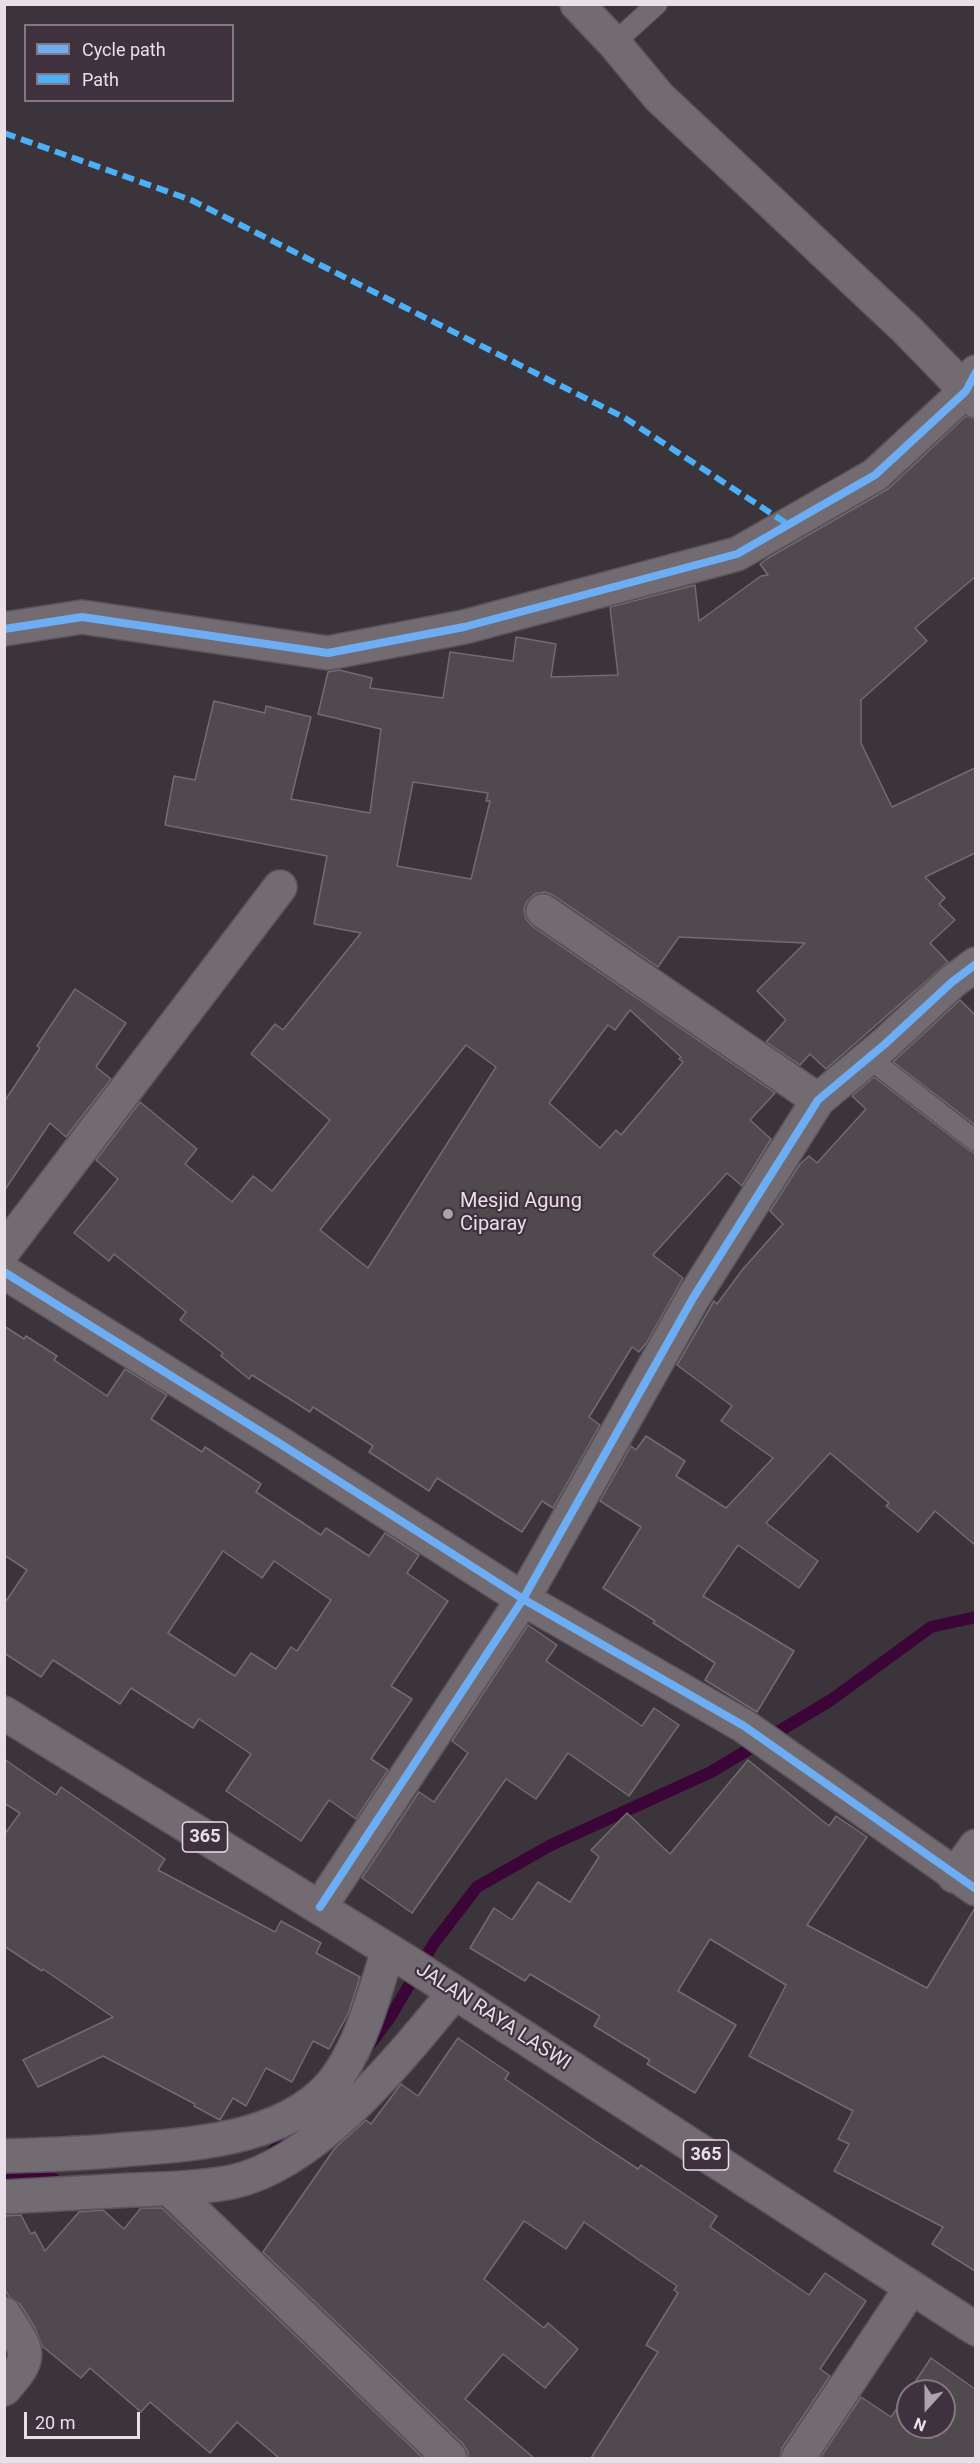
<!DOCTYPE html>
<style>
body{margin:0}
#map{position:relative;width:980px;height:2463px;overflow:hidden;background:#3c343b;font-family:Roboto,sans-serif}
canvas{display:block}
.frame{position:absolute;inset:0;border:6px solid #e9dfe7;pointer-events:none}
.legend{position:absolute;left:24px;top:24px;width:210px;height:78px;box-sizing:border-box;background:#40313e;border:2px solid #847782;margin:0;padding:8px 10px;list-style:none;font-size:18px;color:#e9dfe7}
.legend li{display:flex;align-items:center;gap:12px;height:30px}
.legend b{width:30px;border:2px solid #847782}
.north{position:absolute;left:896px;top:2379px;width:60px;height:60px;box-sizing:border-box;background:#40313e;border:2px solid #847782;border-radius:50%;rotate:201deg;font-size:16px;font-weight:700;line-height:24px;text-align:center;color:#e9dfe7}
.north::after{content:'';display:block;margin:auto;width:21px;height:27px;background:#aca3ab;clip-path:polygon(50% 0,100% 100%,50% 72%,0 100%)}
.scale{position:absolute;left:24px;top:2412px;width:116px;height:27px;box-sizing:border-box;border:3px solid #e9dfe7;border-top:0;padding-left:8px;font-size:18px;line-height:21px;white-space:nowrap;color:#e9dfe7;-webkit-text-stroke:4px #40313e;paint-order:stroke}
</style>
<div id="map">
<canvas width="980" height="2463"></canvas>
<div class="frame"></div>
<ul class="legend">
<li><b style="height:8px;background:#6dadf4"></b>Cycle path</li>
<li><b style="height:8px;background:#4cb0f7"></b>Path</li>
</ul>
<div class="north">N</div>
<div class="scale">20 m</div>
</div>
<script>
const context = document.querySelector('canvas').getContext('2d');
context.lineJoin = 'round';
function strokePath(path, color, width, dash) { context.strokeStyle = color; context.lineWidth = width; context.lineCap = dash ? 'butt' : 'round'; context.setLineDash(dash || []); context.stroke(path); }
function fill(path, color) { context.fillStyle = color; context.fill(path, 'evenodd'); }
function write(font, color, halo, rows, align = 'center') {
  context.font = font + ' Roboto,sans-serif'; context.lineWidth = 4.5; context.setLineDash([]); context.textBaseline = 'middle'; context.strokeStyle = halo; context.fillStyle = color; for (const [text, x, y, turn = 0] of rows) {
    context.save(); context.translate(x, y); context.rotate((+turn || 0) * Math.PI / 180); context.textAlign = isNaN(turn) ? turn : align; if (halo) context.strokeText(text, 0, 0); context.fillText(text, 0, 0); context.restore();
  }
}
strokePath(new Path2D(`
 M 368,2047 L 389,2019 L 434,1943 L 477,1887 L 551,1845 L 711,1772 L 831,1700 L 931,1627 L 976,1617
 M 274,2150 L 306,2122
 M 4,2179 L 54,2179`), '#3b0538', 12);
const building = new Path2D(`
 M 966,416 L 975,419 L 975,577 L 915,628 L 927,641 L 861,700 L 861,743 L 892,807 L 975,768 L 975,853 L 925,877 L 945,898 L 939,904 L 955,920 L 930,943 L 948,962 L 826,1069 L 810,1054 L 800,1065 L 766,1042 L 786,1020 L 757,991 L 805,943 L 679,937 L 658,967 L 553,895 L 545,892 L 535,894 L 527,901 L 524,909 L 526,919 L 532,926 L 775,1093 L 750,1120 L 771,1139 L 742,1186 L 727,1173 L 653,1255 L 683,1278 L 647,1342 L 639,1352 L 632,1347 L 589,1417 L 600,1425 L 553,1508 L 542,1501 L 522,1532 L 437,1478 L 429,1491 L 369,1452 L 373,1446 L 313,1407 L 310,1412 L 252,1375 L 249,1379 L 221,1356 L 223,1353 L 180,1320 L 186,1312 L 114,1254 L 109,1261 L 74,1233 L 118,1179 L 96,1160 L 140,1102 L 197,1149 L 185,1164 L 232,1202 L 253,1176 L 272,1191 L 330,1120 L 251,1054 L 275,1024 L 283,1030 L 361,933 L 314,924 L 327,856 L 165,825 L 174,776 L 195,780 L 214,701 L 265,713 L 266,706 L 311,717 L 291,799 L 370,813 L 381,729 L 318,714 L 328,672 L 339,670 L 372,678 L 370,688 L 443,698 L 450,652 L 513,661 L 516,637 L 556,644 L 551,677 L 618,675 L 610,607 L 695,585 L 699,621 L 761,576 L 768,575 L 760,564 L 768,558 L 888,489 ZM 413,782 L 488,793 L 486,801 L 490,801 L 471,879 L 397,866 ZM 630,1010 L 681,1057 L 679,1059 L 683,1062 L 621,1135 L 616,1130 L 600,1148 L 549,1103 L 608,1025 L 615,1030 ZM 466,1045 L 496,1067 L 368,1268 L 320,1230 Z
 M 75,989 L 126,1023 L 96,1067 L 111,1079 L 66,1137 L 50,1123 L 4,1191 L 4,1102 L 40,1048 L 37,1046 Z
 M 960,1000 L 975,1015 L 975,1125 L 893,1062 Z
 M 874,1077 L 969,1150 L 975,1153 L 975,1545 L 935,1511 L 918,1532 L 886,1506 L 889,1503 L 830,1453 L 766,1523 L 818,1561 L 799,1588 L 738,1545 L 703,1596 L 794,1651 L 757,1712 L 705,1680 L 715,1663 L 653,1623 L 655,1621 L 603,1588 L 641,1527 L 600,1501 L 631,1446 L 636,1450 L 646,1436 L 685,1461 L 676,1476 L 726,1508 L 773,1458 L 721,1421 L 732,1406 L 677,1365 L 714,1301 L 717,1304 L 743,1269 L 783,1224 L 770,1211 L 800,1164 L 809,1156 L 817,1163 L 866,1109 L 852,1096 Z
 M 4,1326 L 24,1339 L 26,1336 L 57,1356 L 54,1360 L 107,1396 L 125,1369 L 167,1395 L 151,1419 L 202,1452 L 205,1447 L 261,1484 L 256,1492 L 321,1535 L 326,1528 L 369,1556 L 385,1533 L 419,1555 L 407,1573 L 448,1601 L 391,1686 L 412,1699 L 371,1759 L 388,1770 L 356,1819 L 329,1800 L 301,1841 L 226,1791 L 251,1754 L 199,1719 L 193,1728 L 131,1688 L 120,1704 L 53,1660 L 41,1677 L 4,1653 L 4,1604 L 27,1570 L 4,1555 ZM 223,1551 L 262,1578 L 274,1561 L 331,1600 L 297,1651 L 291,1647 L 276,1669 L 251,1653 L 235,1676 L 168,1633 Z
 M 528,1625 L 557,1645 L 546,1661 L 642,1726 L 654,1708 L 679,1725 L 629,1796 L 568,1753 L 536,1799 L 506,1779 L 412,1913 L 362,1878 L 419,1792 L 434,1802 L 468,1753 L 452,1741 Z
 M 4,1759 L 56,1795 L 61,1787 L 165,1859 L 158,1870 L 275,1932 L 281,1921 L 321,1943 L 316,1953 L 360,1977 L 349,2012 L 329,2049 L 313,2041 L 292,2082 L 266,2068 L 246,2106 L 233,2098 L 220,2120 L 194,2106 L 195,2104 L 103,2056 L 38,2087 L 23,2060 L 113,2017 L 43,1969 L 42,1971 L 4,1946 L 4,1835 L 20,1813 L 4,1803 Z
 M 748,1760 L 829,1826 L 836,1816 L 867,1837 L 807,1925 L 927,1988 L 975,1908 L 975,2271 L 932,2244 L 943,2227 L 834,2171 L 849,2144 L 838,2139 L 853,2111 L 749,2056 L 786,1985 L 710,1939 L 678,1991 L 736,2025 L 695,2093 L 647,2064 L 650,2060 L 594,2026 L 600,2016 L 530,1974 L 525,1981 L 470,1948 L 494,1908 L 512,1920 L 538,1882 L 570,1902 L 599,1857 L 591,1850 L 627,1813 L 670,1854 Z
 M 458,2038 L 509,2073 L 505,2079 L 594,2140 L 638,2169 L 641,2165 L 717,2216 L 710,2227 L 809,2295 L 825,2273 L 866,2301 L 820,2369 L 830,2376 L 782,2448 L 780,2458 L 591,2458 L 658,2352 L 646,2345 L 678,2293 L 674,2290 L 677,2286 L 584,2222 L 566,2249 L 524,2221 L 484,2279 L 544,2328 L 548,2323 L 578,2349 L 545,2388 L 503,2354 L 465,2399 L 534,2458 L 468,2458 L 468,2452 L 463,2444 L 263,2252 L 335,2148 L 366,2120 L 371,2124 L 401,2084 L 418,2096 Z
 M 141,2208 L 162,2208 L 423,2458 L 279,2458 L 237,2422 L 210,2453 L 150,2402 L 141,2412 L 90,2368 L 81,2378 L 42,2346 L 35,2328 L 20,2304 L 9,2297 L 4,2288 L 4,2216 L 21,2215 L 31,2234 L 35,2232 L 45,2251 L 79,2212 L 103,2210 L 124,2229 Z
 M 931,2358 L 975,2389 L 975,2458 L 820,2458 L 861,2397 L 891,2417 L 908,2392 L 908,2427 L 944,2427 L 944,2391 L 909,2391 Z`);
fill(building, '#504a4f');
strokePath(building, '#726b71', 1.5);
const service = new Path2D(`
 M 614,43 L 657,4
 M 869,1058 L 976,1141`);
const minor = new Path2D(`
 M 577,4 L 614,43 L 659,97 L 907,330 L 976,401
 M 4,629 L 82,617 L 328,653 L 464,627 L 737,554 L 875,475 L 966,391 L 976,372
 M 543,911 L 818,1100
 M 4,1250 L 280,887
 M 4,1272 L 279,1443 L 523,1599 L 744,1726 L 976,1889
 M 954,1876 L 976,1846
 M 320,1907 L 523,1599 L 693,1298 L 818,1100 L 885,1044 L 952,982 L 976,964
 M 4,2156 C 47,2155 90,2153 132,2149 C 201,2144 298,2137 340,2073 C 364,2036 375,1992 388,1950
 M 170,2189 L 450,2458
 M 4,2197 C 47,2195 89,2192 132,2190 C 165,2189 200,2188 232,2182 C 318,2163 400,2058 454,1993
 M 4,2314 C 27,2351 36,2354 4,2389
 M 798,2458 L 911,2288`);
const primary = new Path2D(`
 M 4,1713 L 406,1961 L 976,2329`);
strokePath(service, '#5b535a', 22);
strokePath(minor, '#5b535a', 36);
strokePath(primary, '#5b535a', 36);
strokePath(service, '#726b71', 20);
strokePath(minor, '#726b71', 33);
strokePath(primary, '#746a72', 33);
strokePath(new Path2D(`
 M 4,133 L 191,200 L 625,418 L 789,525`), '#4cb0f7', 6, [12, 6]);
strokePath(new Path2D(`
 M 4,629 L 82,617 L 328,653 L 464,627 L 737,554 L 875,475 L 966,391 L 976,372
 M 4,1272 L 279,1443 L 523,1599 L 744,1726 L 976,1889
 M 320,1907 L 523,1599 L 693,1298 L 818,1100 L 885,1044 L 952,982 L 976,964`), '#6dadf4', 8);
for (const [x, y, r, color] of [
 [448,1214,6,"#aca3ab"]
]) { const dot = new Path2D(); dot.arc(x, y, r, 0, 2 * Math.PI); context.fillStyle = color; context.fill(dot); strokePath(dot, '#40313e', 2); }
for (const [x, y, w] of [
 [205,1837,45],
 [706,2155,45]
]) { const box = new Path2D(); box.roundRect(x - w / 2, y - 15, w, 30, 4.5); context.fillStyle = '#40313e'; context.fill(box); strokePath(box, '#e9dfe7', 1.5); }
write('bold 18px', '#e9dfe7', null, [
 ["365",205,1837],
 ["365",706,2155]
]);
write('20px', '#e9dfe7', '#40313e', [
 ["Mesjid Agung",460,1202],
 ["Ciparay",460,1225]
], 'left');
write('20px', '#e9dfe7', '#40313e', [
 ["JALAN RAYA LASWI",493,2017,33]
]);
</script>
